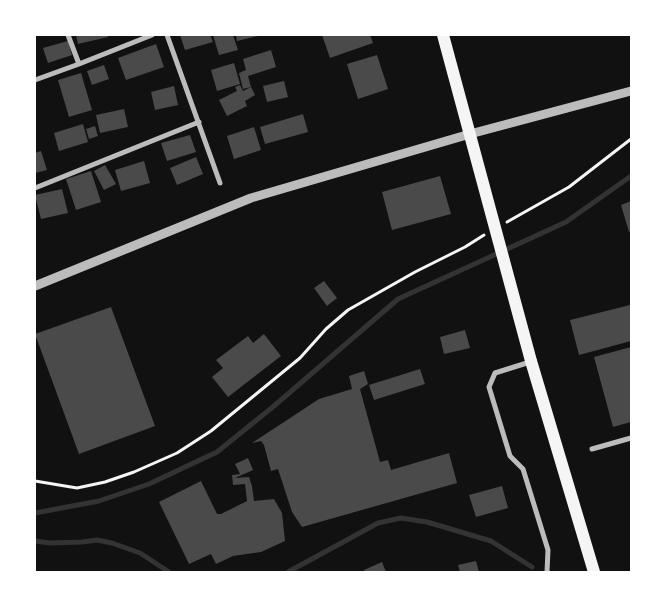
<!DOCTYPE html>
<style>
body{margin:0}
#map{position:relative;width:666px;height:607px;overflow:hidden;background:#111;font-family:"Asap Condensed",sans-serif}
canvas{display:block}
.frame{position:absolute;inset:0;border:36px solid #fff;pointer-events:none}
</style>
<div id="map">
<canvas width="666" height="607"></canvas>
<div class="frame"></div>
</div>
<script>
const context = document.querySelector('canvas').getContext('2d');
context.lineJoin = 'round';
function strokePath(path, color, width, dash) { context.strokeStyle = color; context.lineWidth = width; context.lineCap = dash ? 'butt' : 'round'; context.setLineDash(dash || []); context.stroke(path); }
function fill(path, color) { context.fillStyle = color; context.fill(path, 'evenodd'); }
strokePath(new Path2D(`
 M 35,513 L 99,501 L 149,484 L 217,452 L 274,406 L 398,299 L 566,222 L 631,176
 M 35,541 L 50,543 L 82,542 L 97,540 L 112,543 L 140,553 L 169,572
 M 288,572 L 378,523 L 401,518 L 427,522 L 491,541 L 532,567`), '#333', 5);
fill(new Path2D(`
 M 76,35 L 108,35 L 108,37 L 78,44 Z
 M 180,35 L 210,35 L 213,42 L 185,50 Z
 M 213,35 L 233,35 L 238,50 L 219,55 Z
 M 236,35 L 258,35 L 258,36 L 237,41 Z
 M 322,35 L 370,35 L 373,43 L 330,58 Z
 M 68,41 L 72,55 L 48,63 L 43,48 Z
 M 156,44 L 164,67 L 126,80 L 118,58 Z
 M 271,50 L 276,67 L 248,76 L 251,87 L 243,89 L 239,73 L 246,70 L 243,59 Z
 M 377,55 L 388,89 L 358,99 L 347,64 Z
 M 234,63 L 240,84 L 217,91 L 211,70 Z
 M 104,65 L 109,79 L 92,85 L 87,71 Z
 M 81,73 L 92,110 L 69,117 L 58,80 Z
 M 284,81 L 288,97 L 267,102 L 263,86 Z
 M 240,85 L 243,91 L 251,87 L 255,95 L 245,101 L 247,106 L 227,116 L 219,100 L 237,91 L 235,87 Z
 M 174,86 L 178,105 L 155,110 L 151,92 Z
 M 124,109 L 128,127 L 100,133 L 96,115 Z
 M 303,114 L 308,132 L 265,144 L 260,127 Z
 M 83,124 L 88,142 L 59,151 L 54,133 Z
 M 95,126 L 98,136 L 89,139 L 86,129 Z
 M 254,127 L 261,150 L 234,159 L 227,136 Z
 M 190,135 L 196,152 L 167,161 L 161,143 Z
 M 41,151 L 47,170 L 35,173 L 35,153 Z
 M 196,157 L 203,174 L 177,185 L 170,168 Z
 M 144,161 L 150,183 L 121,191 L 115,170 Z
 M 105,165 L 116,184 L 104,190 L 94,171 Z
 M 91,171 L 101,202 L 76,210 L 66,179 Z
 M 440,176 L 451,214 L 392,230 L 382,192 Z
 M 62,189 L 68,213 L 41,219 L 35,195 Z
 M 631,201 L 631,231 L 629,232 L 621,205 Z
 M 324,281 L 337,298 L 327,306 L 314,288 Z
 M 630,305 L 631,310 L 631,341 L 579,355 L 570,320 Z
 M 111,307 L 155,426 L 79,454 L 35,334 Z
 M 465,330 L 470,348 L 444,354 L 440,337 Z
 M 264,334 L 281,356 L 228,397 L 212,377 L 223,368 L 216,360 L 248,336 L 253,343 Z
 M 631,347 L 631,422 L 613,427 L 594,357 Z
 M 420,369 L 425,384 L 374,400 L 369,385 Z
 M 364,371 L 368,384 L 360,389 L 380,462 L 388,460 L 391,470 L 449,453 L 457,483 L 302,527 L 292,512 L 278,469 L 271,471 L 264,445 L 261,441 L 252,443 L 319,399 L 352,389 L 349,376 Z
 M 248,458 L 253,470 L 235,478 L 249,477 L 252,486 L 254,501 L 274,499 L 282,513 L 285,541 L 261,552 L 233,556 L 216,564 L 211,554 L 189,564 L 159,502 L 201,481 L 217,514 L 221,514 L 247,501 L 245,484 L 233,485 L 232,475 L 240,474 L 235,464 Z
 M 502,486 L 508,508 L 476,517 L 469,495 Z
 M 476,561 L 479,572 L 460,572 L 458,565 Z
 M 382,562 L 386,572 L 365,572 L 364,570 Z`), '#4a4a4a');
strokePath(new Path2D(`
 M 507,222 L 569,187 L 631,139
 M 35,481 L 77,488 L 105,482 L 134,472 L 177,453 L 211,431 L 300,358 L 326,329 L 348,310 L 415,272 L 465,247 L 484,235`), '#f5f5f5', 3);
strokePath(new Path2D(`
 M 68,35 L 79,64 L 152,35
 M 167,35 L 220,183
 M 35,80 L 79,64
 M 35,188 L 199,122
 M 530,362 L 495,373 L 489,387 L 510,456 L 523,469 L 548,550 L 547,572
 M 592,449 L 631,438`), '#bcbcbc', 5);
strokePath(new Path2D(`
 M 35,286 L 251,198 L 470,134 L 631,91`), '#bcbcbc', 9);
strokePath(new Path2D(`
 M 443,35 L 531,361 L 594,572`), '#f5f5f5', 12);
</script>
